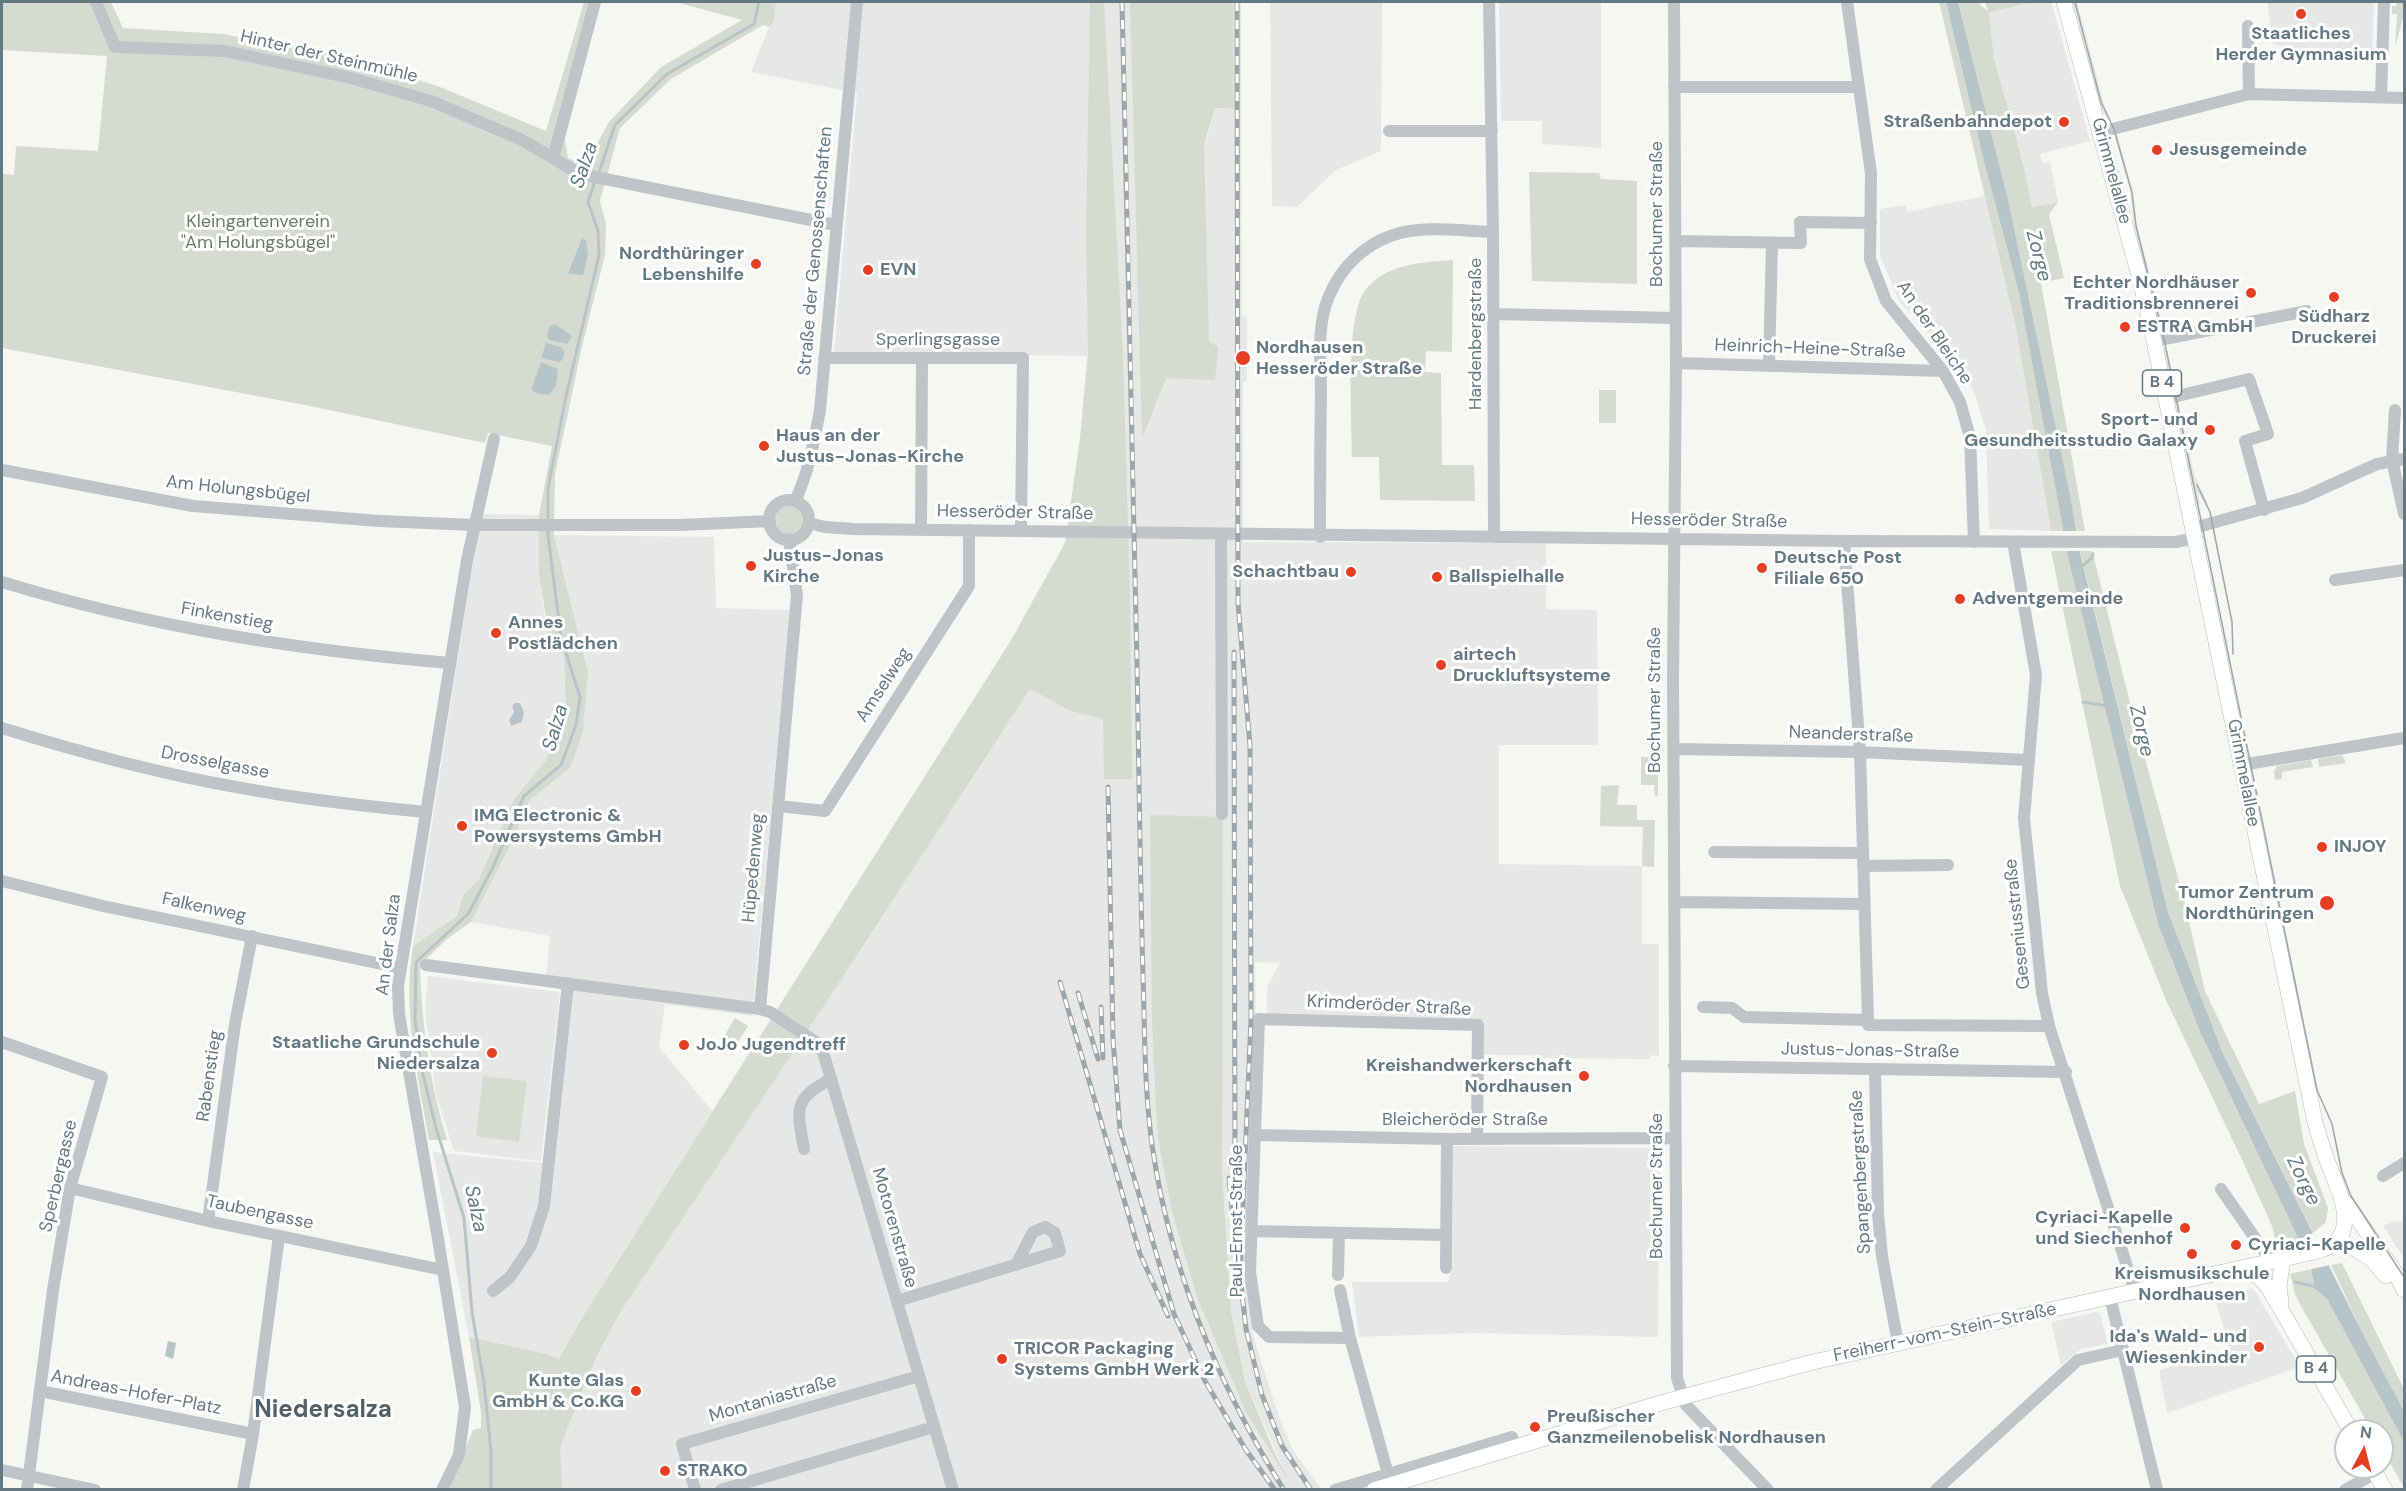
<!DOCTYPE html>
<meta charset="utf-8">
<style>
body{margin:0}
#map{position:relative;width:2406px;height:1491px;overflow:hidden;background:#f6f6f2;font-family:"DM Sans",sans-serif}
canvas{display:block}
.frame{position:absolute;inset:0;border:3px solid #647984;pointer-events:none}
.north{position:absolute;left:2334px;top:1419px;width:60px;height:60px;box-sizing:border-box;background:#fff;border:2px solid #c1c9ce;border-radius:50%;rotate:7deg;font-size:16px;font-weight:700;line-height:24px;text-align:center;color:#647984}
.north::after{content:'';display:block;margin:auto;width:21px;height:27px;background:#e63e23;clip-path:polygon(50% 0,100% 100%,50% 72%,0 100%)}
</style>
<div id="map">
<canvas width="2406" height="1491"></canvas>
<div class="frame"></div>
<div class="north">N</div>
</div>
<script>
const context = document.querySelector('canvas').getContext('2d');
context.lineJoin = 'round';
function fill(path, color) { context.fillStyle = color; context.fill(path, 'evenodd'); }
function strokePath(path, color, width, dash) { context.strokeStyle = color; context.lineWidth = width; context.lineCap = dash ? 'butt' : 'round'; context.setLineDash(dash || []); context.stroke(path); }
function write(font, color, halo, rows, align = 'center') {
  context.font = font + ' "DM Sans",sans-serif'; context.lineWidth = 6; context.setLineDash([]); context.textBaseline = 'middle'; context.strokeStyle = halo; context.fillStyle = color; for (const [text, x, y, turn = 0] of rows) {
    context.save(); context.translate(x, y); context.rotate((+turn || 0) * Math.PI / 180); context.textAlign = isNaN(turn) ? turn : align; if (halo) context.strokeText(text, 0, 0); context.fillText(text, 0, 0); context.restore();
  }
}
fill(new Path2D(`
 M 776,2 L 1170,2 L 1205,144 L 1215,108 L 1234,109 L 1233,2 L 1241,2 L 1242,316 L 1247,317 L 1247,381 L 1243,382 L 1243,542 L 1546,543 L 1546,609 L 1597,610 L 1598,745 L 1499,745 L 1499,864 L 1642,866 L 1642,944 L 1659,944 L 1659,1056 L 1651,1055 L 1650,1059 L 1635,1059 L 1533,1058 L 1532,1055 L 1480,1055 L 1481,1020 L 1267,1016 L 1267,987 L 1280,963 L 1255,962 L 1256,1023 L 1246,1272 L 1250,1310 L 1254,1339 L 1280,1420 L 1294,1452 L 1321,1489 L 512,1489 L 559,1359 L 547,1354 L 469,1337 L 433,1152 L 543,1163 L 562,989 L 545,987 L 550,936 L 471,922 L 513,840 L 529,801 L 570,768 L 588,672 L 554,535 L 714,537 L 716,608 L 790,610 L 752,1016 L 665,1004 L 659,1047 L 712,1111 L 1010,642 L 1065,543 L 1080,439 L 1087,356 L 834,352 L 857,93 L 751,72 L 769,27 L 774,21 ZM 1222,1019 L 1222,1169 L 1231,1311 L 1245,1381 L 1286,1475 L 1197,1297 L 1172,1212 L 1160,1151 L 1152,1025 Z
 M 1270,2 L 1382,2 L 1381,151 L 1336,170 L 1297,207 L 1272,206 Z
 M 1499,2 L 1601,2 L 1601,148 L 1542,144 L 1542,121 L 1501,121 Z
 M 2034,2 L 2050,2 L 2052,4 L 2090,141 L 2040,154 L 2042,163 L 2050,162 L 2058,202 L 2032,207 L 2024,167 L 1994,58 L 1989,11 Z
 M 2072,2 L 2077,2 L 2105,108 L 2111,120 L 2107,119 L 2101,109 Z
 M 2267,2 L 2374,2 L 2372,53 L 2307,52 L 2307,61 L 2284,52 L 2284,47 L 2273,44 Z
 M 2117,135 L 2133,190 L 2137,226 L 2150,274 L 2147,275 L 2134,227 L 2130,191 L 2115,137 Z
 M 1985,196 L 2016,328 L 2051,531 L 1989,529 L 1986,430 L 1974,392 L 1959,367 L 1899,301 L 1880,256 L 1880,209 L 1906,205 L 1907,212 Z
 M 2153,282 L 2164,334 L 2160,335 L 2149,283 Z
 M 2167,348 L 2176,392 L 2172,393 L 2164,349 Z
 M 2178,400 L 2194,474 L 2208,503 L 2205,504 L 2198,493 L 2200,504 L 2196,505 L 2174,401 Z
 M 480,514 L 539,515 L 539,575 L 544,611 L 550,641 L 564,656 L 566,714 L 546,760 L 514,799 L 479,879 L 463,895 L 457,916 L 413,946 Z
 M 428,976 L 560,992 L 541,1161 L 454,1151 L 436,1095 L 425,1011 Z
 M 1453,1146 L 1660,1148 L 1658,1337 L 1473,1333 L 1359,1337 L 1352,1282 L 1448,1282 L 1453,1263 Z
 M 2394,1221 L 2404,1222 L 2404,1259 L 2383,1226 Z
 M 2253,1288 L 2300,1367 L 2167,1413 L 2159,1370 L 2231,1352 L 2215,1300 Z
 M 2096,1312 L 2100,1314 L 2108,1344 L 2081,1349 L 2061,1365 L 2051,1322 Z`), '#e7e7e6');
fill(new Path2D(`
 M 2,2 L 111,2 L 123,28 L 223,34 L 351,58 L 440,87 L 546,131 L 584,2 L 601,2 L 565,139 L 568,158 L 585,166 L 609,122 L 661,67 L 742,20 L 676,2 L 776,2 L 774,21 L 769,27 L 763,25 L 671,79 L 620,128 L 600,201 L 606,224 L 605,255 L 583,342 L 555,474 L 554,535 L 588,672 L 583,732 L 570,768 L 529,801 L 513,840 L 471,922 L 447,939 L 423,962 L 420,968 C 422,1027 430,1083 447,1140 L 429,1140 C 418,1076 402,1011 413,946 L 457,916 L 463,895 L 479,879 L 514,799 L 546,760 L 566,714 L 564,656 L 550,641 L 539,575 L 539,515 L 552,446 L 488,433 L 485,443 L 310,406 L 2,348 L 2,174 L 14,175 L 16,146 L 98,151 L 107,56 L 2,50 Z
 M 1090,2 L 1104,2 L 1123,355 L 1130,595 L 1132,779 L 1104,779 L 1103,719 L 1071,711 L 1030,689 L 831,995 L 621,1311 L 596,1357 L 560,1447 L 562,1489 L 449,1490 L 473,1430 L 481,1428 L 481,1412 L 469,1337 L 547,1354 L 559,1359 L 584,1315 L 1010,642 L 1065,543 L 1080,439 L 1088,356 L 1086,233 Z
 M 1130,2 L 1233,2 L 1234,109 L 1215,108 L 1204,145 L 1209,341 L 1218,347 L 1215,380 L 1166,378 L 1142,438 Z
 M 1939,2 L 1946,2 L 1984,162 L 2019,293 L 2063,531 L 2051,531 L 2016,328 Z
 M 1958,2 L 1979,2 L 1981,6 L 1988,11 L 1985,2 L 2034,2 L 1989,12 L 1994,58 L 2024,167 L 2032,207 L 2058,202 L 2049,214 L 2064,278 L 2041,283 L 2085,531 L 2077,531 L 2008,199 Z
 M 2397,2 L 2404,2 L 2404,15 L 2395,47 L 2397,14 L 2392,14 L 2392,6 L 2396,6 Z
 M 1529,172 L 1599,173 L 1601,179 L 1637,181 L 1637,284 L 1532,281 Z
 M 1453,260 L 1452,352 L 1426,351 L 1425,372 L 1441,373 L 1442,465 L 1474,465 L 1475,501 L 1380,500 L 1379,457 L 1352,457 C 1352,420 1345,320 1364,292 C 1383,264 1423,262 1453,260 Z
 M 1599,390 L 1616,390 L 1616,423 L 1599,423 Z
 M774 519a15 15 0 1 1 30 0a15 15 0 1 1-30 0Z
 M 2051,551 L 2067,551 L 2158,924 L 2200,1032 L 2299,1240 L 2277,1246 L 2272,1226 L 2244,1164 L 2166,1000 L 2120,886 Z
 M 2080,551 L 2092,551 L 2093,554 L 2133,715 L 2183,896 L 2205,991 L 2259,1104 L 2295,1091 L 2304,1144 L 2328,1208 L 2326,1222 L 2313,1233 L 2222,1051 L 2168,912 Z
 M 2342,755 L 2346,763 L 2319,767 L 2318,759 Z
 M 1641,757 L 1658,757 L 1658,796 L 1655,796 L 1654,785 L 1641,785 Z
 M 2311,760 L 2313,767 L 2282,772 L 2282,779 L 2275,780 L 2274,771 L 2277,766 Z
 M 1619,785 L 1617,805 L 1637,805 L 1637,820 L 1655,820 L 1654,867 L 1642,866 L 1643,827 L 1600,826 L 1601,786 Z
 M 1150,815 L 1223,817 L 1222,1169 L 1231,1311 L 1245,1381 L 1273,1449 L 1290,1483 L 1246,1412 L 1197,1297 L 1172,1212 L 1160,1151 L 1157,1125 L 1152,1025 Z
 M 735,1018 L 748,1026 L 733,1050 L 720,1043 Z
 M 483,1076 L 527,1081 L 519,1142 L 476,1136 Z
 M 2342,1263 L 2404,1389 L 2404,1411 L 2362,1332 L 2331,1265 Z
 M 2311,1269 L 2315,1289 L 2327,1299 L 2404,1442 L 2404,1488 L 2382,1448 L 2382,1431 L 2372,1431 L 2296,1297 L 2290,1274 Z`), '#d6dbd1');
fill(new Path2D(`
 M 1946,2 L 1958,2 L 2008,199 L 2071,500 L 2081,557 L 2168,912 L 2222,1051 L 2362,1332 L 2404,1411 L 2404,1442 L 2327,1299 L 2315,1289 L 2311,1269 L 2299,1240 L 2200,1032 L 2158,924 L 2068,557 L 2019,293 L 1984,162 Z
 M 582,238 L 586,240 L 588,255 L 583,275 L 568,274 Z
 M 555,324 L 572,336 L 567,344 L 549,340 L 547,336 L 549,327 Z
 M 546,343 L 561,347 L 565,353 L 562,360 L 559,362 L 541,358 Z
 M 541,362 L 558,369 L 556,386 L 549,395 L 539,394 L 531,390 Z
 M 520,703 L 524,712 L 522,722 L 511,726 L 509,720 L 514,712 L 512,706 L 515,703 Z
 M 168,1341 L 176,1343 L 173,1359 L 165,1356 Z`), '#b7c5c8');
fill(new Path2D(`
 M 2060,531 L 2080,531 L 2083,551 L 2064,551 Z
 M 2316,1232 L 2334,1264 L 2308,1270 L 2296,1241 Z`), '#f6f6f2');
strokePath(new Path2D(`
 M 598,175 L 615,125 L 667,74 L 754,24 L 759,2
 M 548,520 L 548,488 L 565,401 L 599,255 L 598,231 L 588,202 L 595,181
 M 2081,567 L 2092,558 L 2093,554
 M 2083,702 L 2108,706
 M 2295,1282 L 2317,1287
 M 491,1490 L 491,1452 L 484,1383 L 472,1312 L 464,1218 L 436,1128 L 421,1066 L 415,1020 L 416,962 L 468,914 L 493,867 L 524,796 L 561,765 L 576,725 L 580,697 L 561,637 L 547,527`), '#b7c5c8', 3);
const major = new Path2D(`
 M 2343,1201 L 2350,1208 L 2395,1272 L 2404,1290
 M 2340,1240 L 2370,1258 L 2386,1276
 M 2239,1271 L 2258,1276 L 2268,1287 L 2351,1431
 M 2281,1303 L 2279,1286 L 2283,1258
 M 2372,1467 L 2385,1490
 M 1374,1490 L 1664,1402 L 1813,1362 L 2314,1252 C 2364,1240 2341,1196 2328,1163 C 2323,1150 2319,1136 2315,1122 L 2154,341 L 2141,283 L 2064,2`);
strokePath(major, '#b2b8bb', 16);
strokePath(new Path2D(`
 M 96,2 L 115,47 L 225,51 L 351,78 L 431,101 L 522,140 L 580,174 L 836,225
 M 1489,2 L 1493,232 L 1494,537
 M 1674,2 L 1676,363 L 1673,679 L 1677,1378 L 1686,1405 L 1768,1490
 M 1847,2 L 1871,173 L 1870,259 L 1886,301 L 1943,371 L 1960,402 L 1970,437 L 1974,542
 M 2248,26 L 2249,94
 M 1674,87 L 1859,87
 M 2381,97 L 2384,2
 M 1389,131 L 1492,131
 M 2101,132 L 2249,94 L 2404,98
 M 553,158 L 595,2
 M 1675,241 L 1801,243 L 1800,222 L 1871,223
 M 1494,314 L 1675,318
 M 2154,341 L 2307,311
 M 824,358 L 1023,358 L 1021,531
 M 1676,363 L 1943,371
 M 1769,366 L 1772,243
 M 2165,399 L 2249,379 L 2268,434 L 2245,441 L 2264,510
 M 2395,410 L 2392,460 L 2404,514
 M 2,470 L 193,506 L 379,521 L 474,525 L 680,525 L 770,521
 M769 520a20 20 0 1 1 40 0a20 20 0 1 1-40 0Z
 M 795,501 C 809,472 814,441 820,410 L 857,2
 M 809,523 L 825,527 L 854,529 L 1844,541 L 2176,542 L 2196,538
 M 2194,528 L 2302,498 L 2377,464 L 2404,459
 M 921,529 L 922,359
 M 1221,535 L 1222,814
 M 1320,537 C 1320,489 1320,442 1321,395 C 1321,363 1316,326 1329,296 C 1341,267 1364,245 1393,235 C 1424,225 1461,231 1493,232
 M 1844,541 L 1860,752 L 1868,1020
 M 2013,542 L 2036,675 L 2024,818 L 2042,993 L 2049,1026 L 2135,1291
 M 2335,580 L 2404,570
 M 2,582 C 150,627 296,650 450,663
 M 2,728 C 79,752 156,773 236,787 C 299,799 362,806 426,812
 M 1674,749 L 1860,752 L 2027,760
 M 2241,765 L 2404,738
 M 778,806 L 825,811 L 969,586 L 969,530
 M 1714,852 L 1863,853
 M 1863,866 L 1948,865
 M 2,881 L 103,906 L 401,968
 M 1674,902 L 1864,904
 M 426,965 L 760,1009 L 770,1012 L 819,1044 L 823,1052 L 953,1490
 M 1703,1007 L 1732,1008 L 1744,1017 L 1868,1020
 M 760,1009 L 797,595 L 789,539
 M 1868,1020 L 1868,1025 L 2049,1026
 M 2,1042 L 102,1077 L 70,1188 L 53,1290 L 27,1490
 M 1674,1066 L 2066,1072
 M 1875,1069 L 1878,1214 L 1882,1256 L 1898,1344
 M 1255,1135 L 1447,1139 L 1675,1138
 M 804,1149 C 797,1110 792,1099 831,1079
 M 2383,1176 L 2404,1163
 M 70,1188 L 208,1221 L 443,1270
 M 2221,1189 L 2271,1261
 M 208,1221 L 235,1024 L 252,936
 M 1251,1231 L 1445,1235
 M 1446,1268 L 1447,1139
 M 1338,1275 L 1339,1233
 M 1340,1290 L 1350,1338 L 1388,1474
 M 493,1291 L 510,1277 L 531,1246 L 544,1206 L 568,983
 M 2110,1297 L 2157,1490
 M 897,1301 L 1060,1251 L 1055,1233 L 1045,1227 L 1033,1232 L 1016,1265
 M 1350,1338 L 1269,1337 L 1258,1326 L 1250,1272 L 1259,1019 L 1478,1025 L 1477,1139
 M 40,1391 L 253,1434
 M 2,1470 L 95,1490
 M 243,1490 L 253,1434 L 279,1236
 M 442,1490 L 459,1455 L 465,1407 L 438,1239 L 399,1014 L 398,986 L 467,560 L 494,439
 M 695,1490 L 682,1444 L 919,1376
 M 721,1490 L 934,1427
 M 1335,1490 L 1512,1437 L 1515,1448
 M 1936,1490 L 2078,1360 L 2123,1350
 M 2345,1490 L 2376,1473`), '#bec4c7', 12);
strokePath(major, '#fff', 15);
strokePath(new Path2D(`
 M 2075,2 L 2101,102 L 2114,129 L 2125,168 L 2132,193 L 2136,226 L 2164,339 L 2317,1090 L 2332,1124 L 2342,1173 L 2351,1196 L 2404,1277
 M 2197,485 L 2210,512 L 2232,622 L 2233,654`), '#9da6ab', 1.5);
const rail = new Path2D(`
 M 1122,2 C 1128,222 1132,443 1137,664 C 1139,768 1140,872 1143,976 C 1145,1034 1144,1093 1153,1151 C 1171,1272 1219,1386 1284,1490
 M 1237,2 L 1238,603 L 1250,746 L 1251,1019 L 1240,1275 L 1246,1329 L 1262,1395 L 1282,1446 L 1311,1490
 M 1234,652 L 1235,1186
 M 1108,787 L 1113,1039 L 1120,1130 L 1174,1314 L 1205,1381 L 1246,1450 L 1275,1490
 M 1060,982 L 1140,1254 L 1168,1316
 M 1078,993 L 1098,1059
 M 1101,1007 L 1103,1058
 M 1229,1178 L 1234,1229`);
strokePath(rail, '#9da6ab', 5);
strokePath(rail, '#fff', 3, [9]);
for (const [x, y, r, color] of [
 [2301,14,6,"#e63e23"],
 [2064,122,6,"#e63e23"],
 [2157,150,6,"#e63e23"],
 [756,264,6,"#e63e23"],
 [868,270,6,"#e63e23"],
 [2251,293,6,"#e63e23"],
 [2334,297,6,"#e63e23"],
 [2125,327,6,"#e63e23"],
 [1243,358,8,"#e63e23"],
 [2210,430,6,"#e63e23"],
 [764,446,6,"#e63e23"],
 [751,566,6,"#e63e23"],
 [1762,568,6,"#e63e23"],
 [1351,572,6,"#e63e23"],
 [1437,577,6,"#e63e23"],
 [1960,599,6,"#e63e23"],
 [496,633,6,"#e63e23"],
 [1441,665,6,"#e63e23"],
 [462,826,6,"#e63e23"],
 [2322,847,6,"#e63e23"],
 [2327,903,8,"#e63e23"],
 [684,1045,6,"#e63e23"],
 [492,1053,6,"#e63e23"],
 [1584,1076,6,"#e63e23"],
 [2185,1228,6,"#e63e23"],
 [2236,1245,6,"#e63e23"],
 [2192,1254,6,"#e63e23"],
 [2259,1347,6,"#e63e23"],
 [1002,1359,6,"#e63e23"],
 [636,1391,6,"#e63e23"],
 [1535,1427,6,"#e63e23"],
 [665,1471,6,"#e63e23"]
]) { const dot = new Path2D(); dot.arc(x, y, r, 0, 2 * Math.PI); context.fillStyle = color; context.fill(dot); strokePath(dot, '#fff', 2); }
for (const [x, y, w] of [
 [2162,383,39],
 [2316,1369,39]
]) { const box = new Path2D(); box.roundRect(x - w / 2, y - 13, w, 26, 4.5); context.fillStyle = '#fff'; context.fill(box); strokePath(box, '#647984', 1.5); }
write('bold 16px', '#647984', null, [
 ["B 4",2162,383],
 ["B 4",2316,1369]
]);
write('bold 18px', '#647984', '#fff', [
 ["Staatliches",2301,34,"center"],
 ["Herder Gymnasium",2301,55,"center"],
 ["Straßenbahndepot",2052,122,"right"],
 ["Jesusgemeinde",2169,150],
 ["Nordthüringer",744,254,"right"],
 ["Lebenshilfe",744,275,"right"],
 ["EVN",880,270],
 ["Echter Nordhäuser",2239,283,"right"],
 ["Traditionsbrennerei",2239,304,"right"],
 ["Südharz",2334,317,"center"],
 ["Druckerei",2334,338,"center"],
 ["ESTRA GmbH",2137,327],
 ["Nordhausen",1256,348],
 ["Hesseröder Straße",1256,369],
 ["Sport- und",2198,420,"right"],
 ["Gesundheitsstudio Galaxy",2198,441,"right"],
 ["Haus an der",776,436],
 ["Justus-Jonas-Kirche",776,457],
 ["Justus-Jonas",763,556],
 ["Kirche",763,577],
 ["Deutsche Post",1774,558],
 ["Filiale 650",1774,579],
 ["Schachtbau",1339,572,"right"],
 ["Ballspielhalle",1449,577],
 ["Adventgemeinde",1972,599],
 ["Annes",508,623],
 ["Postlädchen",508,644],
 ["airtech",1453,655],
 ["Druckluftsysteme",1453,676],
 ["IMG Electronic &",474,816],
 ["Powersystems GmbH",474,837],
 ["INJOY",2334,847],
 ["Tumor Zentrum",2314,893,"right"],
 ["Nordthüringen",2314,914,"right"],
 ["Staatliche Grundschule",480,1043,"right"],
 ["Niedersalza",480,1064,"right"],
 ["JoJo Jugendtreff",696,1045],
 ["Kreishandwerkerschaft",1572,1066,"right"],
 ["Nordhausen",1572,1087,"right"],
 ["Cyriaci-Kapelle",2173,1218,"right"],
 ["und Siechenhof",2173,1239,"right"],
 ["Cyriaci-Kapelle",2248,1245],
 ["Kreismusikschule",2192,1274,"center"],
 ["Nordhausen",2192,1295,"center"],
 ["Ida's Wald- und",2247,1337,"right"],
 ["Wiesenkinder",2247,1358,"right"],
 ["TRICOR Packaging",1014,1349],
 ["Systems GmbH Werk 2",1014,1370],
 ["Kunte Glas",624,1381,"right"],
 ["GmbH & Co.KG",624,1402,"right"],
 ["Preußischer",1547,1417],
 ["Ganzmeilenobelisk Nordhausen",1547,1438],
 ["STRAKO",677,1471]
], 'left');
write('18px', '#647984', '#fff', [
 ["Hinter der Steinmühle",329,57,13],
 ["Grimmelallee",2111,171,75],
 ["Bochumer Straße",1657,214,-90],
 ["Straße der Genossenschaften",816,251,-85],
 ["An der Bleiche",1934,333,56],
 ["Hardenbergstraße",1476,334,-90],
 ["Sperlingsgasse",938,340],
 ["Heinrich-Heine-Straße",1810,349,2],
 ["Am Holungsbügel",238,490,6],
 ["Hesseröder Straße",1015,513,1],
 ["Hesseröder Straße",1709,521,1],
 ["Finkenstieg",227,617,10],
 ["Amselweg",884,685,-57],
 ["Bochumer Straße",1655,700,-90],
 ["Neanderstraße",1851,735,2],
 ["Drosselgasse",215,763,11],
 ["Grimmelallee",2243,773,79],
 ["Hüpedenweg",754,868,-85],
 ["Falkenweg",204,908,12],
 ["Geseniusstraße",2018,924,-96],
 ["An der Salza",389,945,-83],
 ["Krimderöder Straße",1389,1006,3],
 ["Justus-Jonas-Straße",1870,1051,1],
 ["Rabenstieg",210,1076,-82],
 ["Bleicheröder Straße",1465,1120],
 ["Spangenbergstraße",1861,1172,-93],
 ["Sperbergasse",59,1176,-77],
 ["Bochumer Straße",1657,1186,-90],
 ["Taubengasse",260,1213,12],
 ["Paul-Ernst-Straße",1237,1221,-90],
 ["Motorenstraße",894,1228,74],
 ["Freiherr-vom-Stein-Straße",1945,1333,-12],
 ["Andreas-Hofer-Platz",136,1393,11],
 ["Montaniastraße",773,1399,-16]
]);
write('18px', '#6a7b63', '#fff', [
 ["Kleingartenverein",258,222],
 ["\"Am Holungsbügel\"",258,243]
]);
write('italic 20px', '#607b81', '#fff', [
 ["Salza",585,165,-71],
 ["Zorge",2038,256,76],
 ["Salza",556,728,-74],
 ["Zorge",2141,731,77],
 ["Zorge",2303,1181,64],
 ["Salza",475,1209,78]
]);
write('bold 24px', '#526169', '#fff', [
 ["Niedersalza",323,1411]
]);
</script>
